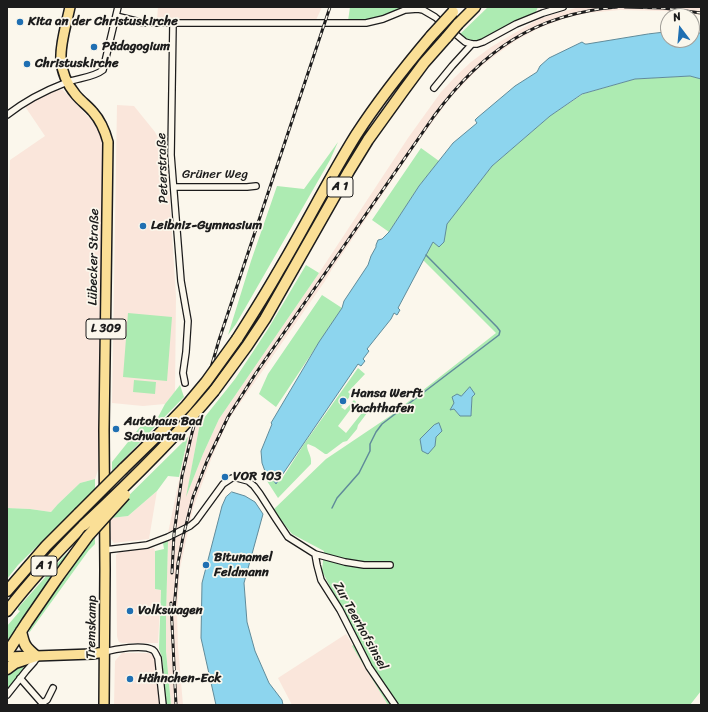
<!DOCTYPE html>
<meta charset="utf-8">
<style>
body{margin:0}
#map{position:relative;width:708px;height:712px;overflow:hidden;background:#fbf7ec;font-family:Sriracha,sans-serif}
canvas{display:block}
.frame{position:absolute;inset:0;border:8px solid #1c1c1c;pointer-events:none}
.north{position:absolute;left:660px;top:8px;width:40px;height:40px;box-sizing:border-box;background:#fbf7ec;border:1px solid #a29f99;border-radius:50%;rotate:344deg;font-size:11px;font-weight:700;line-height:16px;text-align:center;color:#1c1c1c}
.north::after{content:'';display:block;margin:auto;width:14px;height:18px;background:#1f6fb2;clip-path:polygon(50% 0,100% 100%,50% 72%,0 100%)}
</style>
<div id="map">
<canvas width="708" height="712"></canvas>
<div class="frame"></div>
<div class="north">N</div>
</div>
<script>
const context = document.querySelector('canvas').getContext('2d');
context.lineJoin = 'round';
function fill(path, color) { context.fillStyle = color; context.fill(path, 'evenodd'); }
function strokePath(path, color, width, dash) { context.strokeStyle = color; context.lineWidth = width; context.lineCap = dash ? 'butt' : 'round'; context.setLineDash(dash || []); context.stroke(path); }
function write(font, color, halo, rows, align = 'center') {
  context.font = font + ' Sriracha,sans-serif'; context.lineWidth = 3.5; context.setLineDash([]); context.textBaseline = 'middle'; context.strokeStyle = halo; context.fillStyle = color; for (const [text, x, y, turn = 0] of rows) {
    context.save(); context.translate(x, y); context.rotate((+turn || 0) * Math.PI / 180); context.textAlign = isNaN(turn) ? turn : align; if (halo) context.strokeText(text, 0, 0); context.fillText(text, 0, 0); context.restore();
  }
}
fill(new Path2D(`
 M 147,7 L 322,7 L 316,20 L 157,20 L 158,7 L 147,8 Z
 M 579,7 L 692,7 L 701,8 L 701,15 L 664,11 L 620,10 L 588,13 L 566,18 L 539,28 L 515,41 L 497,54 L 479,68 L 450,98 L 418,142 L 332,269 L 325,281 L 229,419 L 212,457 L 193,508 L 180,568 L 177,613 L 178,647 L 183,705 L 171,705 L 166,651 L 166,616 L 168,533 L 188,437 L 200,423 L 187,494 L 203,454 L 219,419 L 319,273 L 408,138 L 441,92 L 456,76 L 471,62 L 491,47 L 535,21 L 544,17 Z
 M 54,90 L 63,90 L 93,122 L 105,142 L 98,412 L 98,470 L 95,479 L 80,483 L 58,504 L 51,512 L 30,509 L 7,508 L 7,239 L 10,160 L 45,136 L 24,105 Z
 M 117,105 L 134,106 L 155,132 L 167,155 L 176,297 L 175,392 L 165,404 L 143,406 L 112,403 Z
 M 157,491 L 149,539 L 114,543 L 111,539 L 111,518 L 128,516 Z
 M 154,548 L 155,551 L 155,589 L 161,590 L 158,643 L 122,643 L 119,642 L 118,640 L 117,636 L 116,555 L 118,553 L 120,552 Z
 M 346,634 L 388,705 L 292,705 L 278,678 Z
 M 122,653 L 149,653 L 153,655 L 157,659 L 160,705 L 114,705 L 115,661 Z`), '#fae6db');
fill(new Path2D(`
 M 350,7 L 406,7 L 387,15 L 364,21 L 348,21 Z
 M 488,7 L 538,7 L 535,14 L 483,40 C 473,42 468,41 460,34 Z
 M 690,76 L 701,79 L 701,691 L 690,705 L 388,705 L 352,646 L 358,642 L 322,571 L 324,551 L 292,534 L 273,510 L 326,459 L 390,416 L 496,333 L 423,260 L 433,242 L 444,242 L 446,224 L 492,166 L 550,116 L 583,94 L 635,79 ZM 470,388 L 472,397 L 471,416 L 460,416 L 454,409 L 454,403 Z
 M 338,142 L 330,160 L 236,324 L 228,335 L 251,261 L 277,186 L 304,189 Z
 M 421,148 L 439,161 L 419,186 L 389,232 L 372,220 Z
 M 306,265 L 319,273 L 219,419 L 203,454 L 186,497 L 200,423 L 235,379 L 268,329 Z
 M 322,295 L 342,308 L 276,407 L 259,394 L 268,374 Z
 M 128,313 L 172,317 L 167,381 L 123,377 Z
 M 358,368 L 365,374 L 348,392 L 351,395 L 347,400 L 346,398 L 343,398 L 340,400 L 341,403 L 344,404 L 341,407 L 345,410 L 354,400 L 356,402 L 338,426 L 346,433 L 365,409 L 366,409 L 367,413 L 358,425 L 357,429 L 347,441 L 343,442 L 327,454 L 325,454 L 315,447 L 308,444 L 307,445 C 307,452 312,455 311,464 L 278,498 L 267,481 L 266,474 L 269,474 L 276,484 L 283,477 L 304,444 Z
 M 134,380 L 156,382 L 155,394 L 133,392 Z
 M 180,385 L 184,397 L 112,471 L 112,462 L 144,422 L 156,421 L 165,404 Z
 M 188,437 L 179,477 L 168,476 L 157,491 L 128,516 L 111,518 L 111,513 Z
 M 95,479 L 95,489 L 18,565 L 7,579 L 7,508 L 30,509 L 51,512 L 58,504 L 80,483 Z
 M 95,532 L 95,544 L 89,550 L 29,633 L 30,628 L 86,545 Z
 M 168,541 L 166,616 L 166,651 L 171,705 L 166,705 L 162,657 L 159,649 L 161,590 L 155,589 L 155,551 L 164,549 L 163,543 Z
 M 79,542 L 7,647 L 7,626 L 20,611 L 18,610 L 18,608 L 63,557 Z
 M 25,664 L 21,673 L 10,688 L 7,688 L 7,676 L 15,666 Z`), '#adebb2');
const water = new Path2D(`
 M 668,32 L 668,40 L 692,40 L 692,33 L 701,33 L 701,79 L 690,76 L 635,79 L 582,94 L 550,116 L 492,166 L 447,224 L 444,242 L 439,247 L 433,242 L 398,308 L 400,310 L 397,315 L 394,313 L 391,319 L 367,349 L 369,351 L 363,359 L 365,361 L 361,366 L 358,364 L 276,484 L 269,474 L 266,474 L 262,463 L 261,451 L 272,424 L 271,423 L 319,342 L 342,308 L 344,301 L 368,265 L 371,256 L 376,247 L 376,245 L 378,240 L 382,239 L 389,232 L 419,186 L 453,143 L 477,123 L 475,120 L 477,118 L 515,86 L 537,72 L 540,66 L 549,58 L 582,42 L 585,44 L 587,44 L 648,34 Z
 M 470,387 L 475,394 L 472,397 L 471,416 L 460,416 L 454,409 L 450,410 L 454,403 L 452,397 L 457,394 L 461,396 Z
 M 439,423 L 442,431 L 436,437 L 435,446 L 428,454 L 422,451 L 420,439 L 434,425 Z
 M 232,492 L 245,496 L 255,502 L 263,514 L 244,583 L 247,622 L 255,651 L 269,683 L 282,700 L 283,705 L 216,705 L 201,638 L 202,583 L 222,506 L 226,497 Z`);
fill(water, '#8dd5ee');
strokePath(water, '#608b9a', 1);
strokePath(new Path2D(`
 M 332,508 L 337,498 L 359,473 L 370,451 L 370,444 L 376,432 L 382,424 L 499,335 L 500,331 L 497,327 L 426,255`), '#608b9a', 1.5);
const street = new Path2D(`
 M 116,16 L 144,23 L 366,23 L 383,19 L 405,10 L 418,9 L 423,10 L 435,17 L 465,42 L 472,44 L 477,44 L 483,42 L 516,24 L 543,13 L 563,7
 M 173,23 L 171,155 L 181,281 L 188,321 L 186,352 L 183,373 L 185,383
 M 434,88 L 452,66 L 472,44
 M 7,115 C 25,101 44,91 65,83 C 77,78 93,78 103,70 L 118,7
 M 174,187 L 247,187 L 256,186
 M 105,550 L 147,545 L 168,537 L 190,526 L 196,521 L 223,484 L 232,478 L 237,478 L 248,481 L 254,486 L 260,494 L 276,519 L 288,537 L 315,554 L 345,562 L 364,565 L 390,565
 M 315,554 L 317,565 L 321,580 L 340,610 L 369,667 L 395,705
 M 104,652 C 115,649 143,644 153,650 C 156,652 156,655 158,658 L 163,705
 M 20,678 L 41,702 L 44,702
 M 7,695 L 26,671 L 34,662 L 38,656
 M 44,702 L 47,700 L 53,688`);
const primary = new Path2D(`
 M 70,7 C 63,40 51,65 76,95 C 81,101 88,106 93,112 C 101,121 105,131 108,142 L 104,430 L 105,570 L 104,705
 M 7,657 L 92,654 L 104,652`);
const highway = new Path2D(`
 M 458,24 L 475,7
 M 237,339 C 251,317 265,295 278,272 C 305,227 328,180 356,135 C 378,101 404,68 431,36
 M 214,391 L 247,346 L 265,319 L 349,171 L 368,140 L 404,90 L 424,63 L 447,37
 M 123,469 L 160,433
 M 7,591 L 46,546 L 79,513
 M 7,611 C 31,580 57,552 84,525
 M 21,631 C 24,645 25,647 36,656
 M 7,653 L 27,622 L 58,577
 M 7,669 L 15,663 L 36,656`);
strokePath(street, '#1c1c1c', 8);
strokePath(primary, '#1c1c1c', 12);
strokePath(highway, '#1c1c1c', 13);
strokePath(street, '#fbf7ec', 5.5);
strokePath(primary, '#fadf96', 9);
strokePath(highway, '#fadf96', 10);
const rail = new Path2D(`
 M 625,7 L 663,8 L 701,13
 M 172,573 L 174,534 L 182,476 L 192,433 L 219,340 L 330,7
 M 171,603 L 176,705
 M 174,610 L 178,563 L 183,537 L 193,497 L 207,461 L 228,417 L 256,373 L 434,116 C 482,51 535,14 617,7`);
strokePath(rail, '#1c1c1c', 3);
strokePath(rail, '#fbf7ec', 1.5, [4.5]);
const highwayBridge = new Path2D(`
 M 431,36 L 453,12
 M 447,37 L 458,24
 M 160,433 L 186,406 L 206,382 L 237,339
 M 79,513 L 123,469
 M 84,525 C 130,482 174,439 214,391
 M 58,577 L 88,536 L 125,495`);
strokePath(highwayBridge, '#1c1c1c', 13, []);
strokePath(highwayBridge, '#fadf96', 10);
for (const [x, y, r, color] of [
 [20,22,4,"#1f6fb2"],
 [94,47,4,"#1f6fb2"],
 [27,64,4,"#1f6fb2"],
 [143,226,4,"#1f6fb2"],
 [343,401,4,"#1f6fb2"],
 [116,429,4,"#1f6fb2"],
 [225,477,4,"#1f6fb2"],
 [206,565,4,"#1f6fb2"],
 [130,611,4,"#1f6fb2"],
 [130,679,4,"#1f6fb2"]
]) { const dot = new Path2D(); dot.arc(x, y, r, 0, 2 * Math.PI); context.fillStyle = color; context.fill(dot); strokePath(dot, '#fbf7ec', 1.5); }
for (const [x, y, w] of [
 [340,187,26],
 [106,329,40],
 [44,566,26]
]) { const box = new Path2D(); box.roundRect(x - w / 2, y - 10, w, 20, 3); context.fillStyle = '#fbf7ec'; context.fill(box); strokePath(box, '#1c1c1c', 1); }
write('bold 12px', '#1c1c1c', null, [
 ["A 1",340,187],
 ["L 309",106,329],
 ["A 1",44,566]
]);
write('bold 13px', '#1c1c1c', '#fbf7ec', [
 ["Kita an der Christuskirche",28,22],
 ["Pädagogium",102,47],
 ["Christuskirche",35,64],
 ["Leibniz-Gymnasium",151,226],
 ["Hansa Werft",351,394],
 ["Yachthafen",351,409],
 ["Autohaus Bad",124,422],
 ["Schwartau",124,437],
 ["VOR 103",233,477],
 ["Bitunamel",214,558],
 ["Feldmann",214,573],
 ["Volkswagen",138,611],
 ["Hähnchen-Eck",138,679]
], 'left');
write('13px', '#1c1c1c', '#fbf7ec', [
 ["Peterstraße",163,168,-92],
 ["Grüner Weg",215,175],
 ["Lübecker Straße",94,257,-89],
 ["Zur Teerhofsinsel",360,626,61],
 ["Tremskamp",92,627,-89]
]);
</script>
